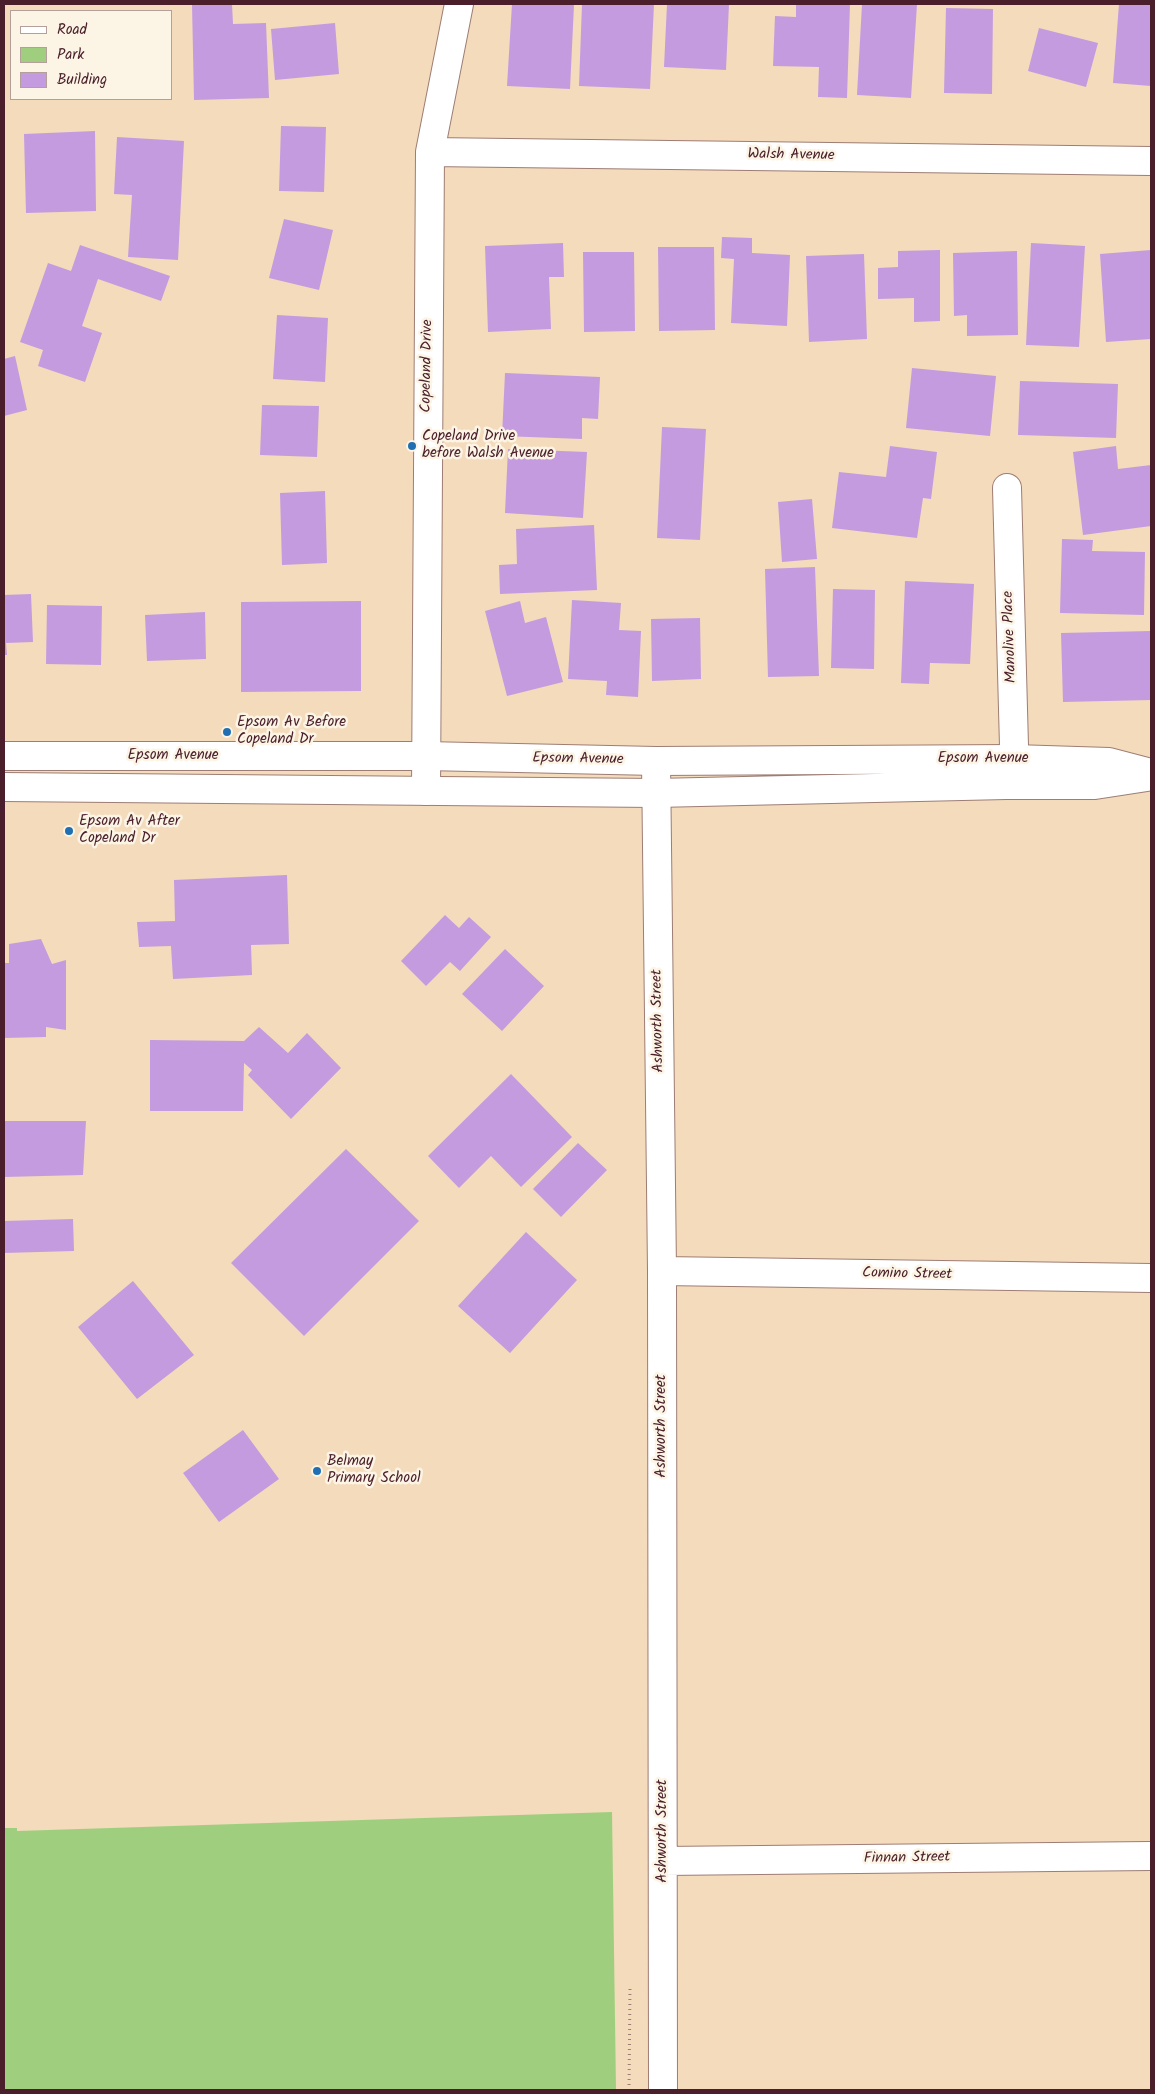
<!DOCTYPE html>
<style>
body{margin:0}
#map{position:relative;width:1155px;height:2094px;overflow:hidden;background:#f3dbbc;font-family:Kalam,sans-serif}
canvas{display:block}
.frame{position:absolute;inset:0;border:5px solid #4a1f2b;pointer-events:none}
.legend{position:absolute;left:10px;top:10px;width:162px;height:90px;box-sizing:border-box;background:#fcf5e5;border:1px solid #b59f9b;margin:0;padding:6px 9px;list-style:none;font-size:15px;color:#4a1f2b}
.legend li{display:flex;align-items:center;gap:10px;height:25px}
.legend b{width:25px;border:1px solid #b59f9b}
</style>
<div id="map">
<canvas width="1155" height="2094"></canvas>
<div class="frame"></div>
<ul class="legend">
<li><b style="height:6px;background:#fff"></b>Road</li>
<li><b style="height:14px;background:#9fcf7e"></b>Park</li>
<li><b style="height:14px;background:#c49bdf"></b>Building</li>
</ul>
</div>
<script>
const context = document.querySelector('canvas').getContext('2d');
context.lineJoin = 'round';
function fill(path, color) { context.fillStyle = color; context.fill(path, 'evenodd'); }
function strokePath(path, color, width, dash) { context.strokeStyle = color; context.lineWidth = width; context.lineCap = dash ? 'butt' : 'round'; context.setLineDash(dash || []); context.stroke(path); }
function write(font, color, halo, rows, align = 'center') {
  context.font = font + ' Kalam,sans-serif'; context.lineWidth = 5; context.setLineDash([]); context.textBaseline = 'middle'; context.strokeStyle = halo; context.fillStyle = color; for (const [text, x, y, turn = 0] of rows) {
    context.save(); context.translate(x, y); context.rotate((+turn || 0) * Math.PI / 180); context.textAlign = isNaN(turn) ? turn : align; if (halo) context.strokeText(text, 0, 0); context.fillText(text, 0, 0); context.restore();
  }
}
fill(new Path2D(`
 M 612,1812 L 616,2090 L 4,2090 L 4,1828 L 17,1828 L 17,1831 Z`), '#9fcf7e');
fill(new Path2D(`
 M 192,4 L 232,4 L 233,24 L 266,23 L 269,98 L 194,100 Z
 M 512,4 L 574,5 L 570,89 L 507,86 Z
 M 582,4 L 654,4 L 650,89 L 579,86 Z
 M 667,4 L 729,4 L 726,70 L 664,67 Z
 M 796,4 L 850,4 L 847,98 L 818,97 L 819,67 L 773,66 L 775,16 L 796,17 Z
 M 862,4 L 917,4 L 911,98 L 857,95 Z
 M 1119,4 L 1151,4 L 1151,86 L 1113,83 Z
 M 946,8 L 993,9 L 992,94 L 944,93 Z
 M 335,23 L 339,74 L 275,80 L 271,29 Z
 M 1039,28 L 1098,43 L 1086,87 L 1028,71 Z
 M 281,126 L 326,127 L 324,192 L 279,191 Z
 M 95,131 L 96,211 L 26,213 L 24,134 Z
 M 117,137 L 184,141 L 178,260 L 128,257 L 132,195 L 114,194 Z
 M 284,219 L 333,230 L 319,290 L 269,278 Z
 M 722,237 L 752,238 L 752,253 L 790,255 L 787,326 L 731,323 L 734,259 L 721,258 Z
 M 563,243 L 564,277 L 549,277 L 551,329 L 488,332 L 485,246 Z
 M 1031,243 L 1085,246 L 1079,347 L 1026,345 Z
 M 80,245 L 170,276 L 161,301 L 98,279 L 82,326 L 102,333 L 85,382 L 38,366 L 43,350 L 20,342 L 48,263 L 71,271 Z
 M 658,247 L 714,247 L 715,330 L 659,331 Z
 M 940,250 L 940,321 L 914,322 L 914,298 L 878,299 L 878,268 L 898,267 L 898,251 Z
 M 1151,250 L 1151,339 L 1106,342 L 1100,254 Z
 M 1017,251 L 1018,335 L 967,336 L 967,315 L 954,316 L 953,253 Z
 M 583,252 L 634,252 L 635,331 L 584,332 Z
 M 864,254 L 867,339 L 809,342 L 806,256 Z
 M 277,315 L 328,318 L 325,382 L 273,379 Z
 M 15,356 L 27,410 L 4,416 L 4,359 Z
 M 912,368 L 996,376 L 990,436 L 906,428 Z
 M 505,373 L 600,377 L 598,419 L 582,418 L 582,439 L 502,436 Z
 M 1020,381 L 1118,384 L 1116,438 L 1018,435 Z
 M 262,405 L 319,406 L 317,457 L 260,455 Z
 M 662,427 L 706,429 L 700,540 L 657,538 Z
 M 890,446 L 937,452 L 931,499 L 923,498 L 917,538 L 832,528 L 839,472 L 886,477 Z
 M 1116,446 L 1118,469 L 1151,465 L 1151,526 L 1083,535 L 1073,452 Z
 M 508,449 L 587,452 L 583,518 L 505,513 Z
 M 325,491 L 327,563 L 282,565 L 280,493 Z
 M 812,499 L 817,559 L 782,562 L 778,502 Z
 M 594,525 L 597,590 L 500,594 L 499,565 L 517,564 L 516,529 Z
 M 1062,539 L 1093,540 L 1092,551 L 1145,552 L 1144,615 L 1060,613 Z
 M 815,567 L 819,676 L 768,677 L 765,569 Z
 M 905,581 L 974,584 L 970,664 L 930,663 L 929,684 L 901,683 Z
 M 833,589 L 875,590 L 874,669 L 831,668 Z
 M 31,594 L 33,642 L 6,643 L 7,655 L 4,655 L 4,595 Z
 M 572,600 L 621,603 L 619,630 L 641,631 L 638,697 L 606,695 L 607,681 L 568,679 Z
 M 361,601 L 361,691 L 241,692 L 241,602 Z
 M 520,601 L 525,623 L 546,617 L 563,682 L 507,696 L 485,611 Z
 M 47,605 L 102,606 L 101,665 L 46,664 Z
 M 205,612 L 206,659 L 147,661 L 145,615 Z
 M 700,618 L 701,679 L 652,681 L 651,619 Z
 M 1151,631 L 1151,700 L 1063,702 L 1061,633 Z
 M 287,875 L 289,944 L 251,945 L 252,975 L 173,979 L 171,946 L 139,947 L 137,922 L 175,921 L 174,880 Z
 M 445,915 L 459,928 L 469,917 L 491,937 L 460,971 L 450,962 L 426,986 L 401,961 Z
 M 41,939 L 52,964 L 66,960 L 66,1030 L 46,1027 L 46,1037 L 4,1038 L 4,963 L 9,963 L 9,944 Z
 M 505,949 L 544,986 L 502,1031 L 462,994 Z
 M 259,1027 L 288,1053 L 307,1033 L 341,1068 L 291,1119 L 248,1075 L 252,1070 L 244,1063 L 243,1111 L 150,1111 L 150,1040 L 244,1041 Z
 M 511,1074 L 572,1137 L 521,1187 L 491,1156 L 459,1188 L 428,1156 Z
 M 4,1121 L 86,1121 L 83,1175 L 4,1177 Z
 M 578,1143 L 607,1170 L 561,1217 L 533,1189 Z
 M 346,1149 L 419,1221 L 304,1336 L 231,1263 Z
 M 73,1219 L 74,1251 L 4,1253 L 4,1221 Z
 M 526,1232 L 577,1280 L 510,1353 L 458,1306 Z
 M 133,1281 L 194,1355 L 137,1399 L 78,1327 Z
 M 243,1430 L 279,1479 L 219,1522 L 183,1473 Z`), '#c49bdf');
const minor = new Path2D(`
 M 430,152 L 1151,161
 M 1007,488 L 1015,783
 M 656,761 L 662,1271 L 663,2090
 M 426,791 L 430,152 L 459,4
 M 662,1271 L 1151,1278
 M 663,1861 L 1151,1856`);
const tertiary = new Path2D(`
 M 4,756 L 425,756 L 656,761 L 1014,759 L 1109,762 L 1151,773
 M 4,787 L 656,793 L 1006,785 L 1095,785 L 1147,777`);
strokePath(minor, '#9e7d74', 30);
strokePath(tertiary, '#9e7d74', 30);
strokePath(new Path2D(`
 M 629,2090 L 630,1986`), '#9e7d74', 3, [1, 4]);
strokePath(minor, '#fff', 28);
strokePath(tertiary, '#fff', 28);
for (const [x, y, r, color] of [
 [412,446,5,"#1f6fb2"],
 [227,732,5,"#1f6fb2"],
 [69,831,5,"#1f6fb2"],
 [317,1471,5,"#1f6fb2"]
]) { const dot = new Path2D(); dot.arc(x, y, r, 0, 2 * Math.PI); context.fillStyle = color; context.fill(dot); strokePath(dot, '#fcf5e5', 2); }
write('15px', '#4a1f2b', '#fcf5e5', [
 ["Walsh Avenue",791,156,1],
 ["Copeland Drive",428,366,-89],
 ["Manolive Place",1011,637,-92],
 ["Epsom Avenue",173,756],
 ["Epsom Avenue",983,759],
 ["Epsom Avenue",578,760,1],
 ["Ashworth Street",659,1021,-91],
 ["Comino Street",907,1275,1],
 ["Ashworth Street",662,1426,-90],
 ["Ashworth Street",663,1831,-90],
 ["Finnan Street",907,1859,-1]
]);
write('15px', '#4a1f2b', '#fcf5e5', [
 ["Copeland Drive",422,437],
 ["before Walsh Avenue",422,454],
 ["Epsom Av Before",237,723],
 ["Copeland Dr",237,740],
 ["Epsom Av After",79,822],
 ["Copeland Dr",79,839],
 ["Belmay",327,1462],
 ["Primary School",327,1479]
], 'left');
</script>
